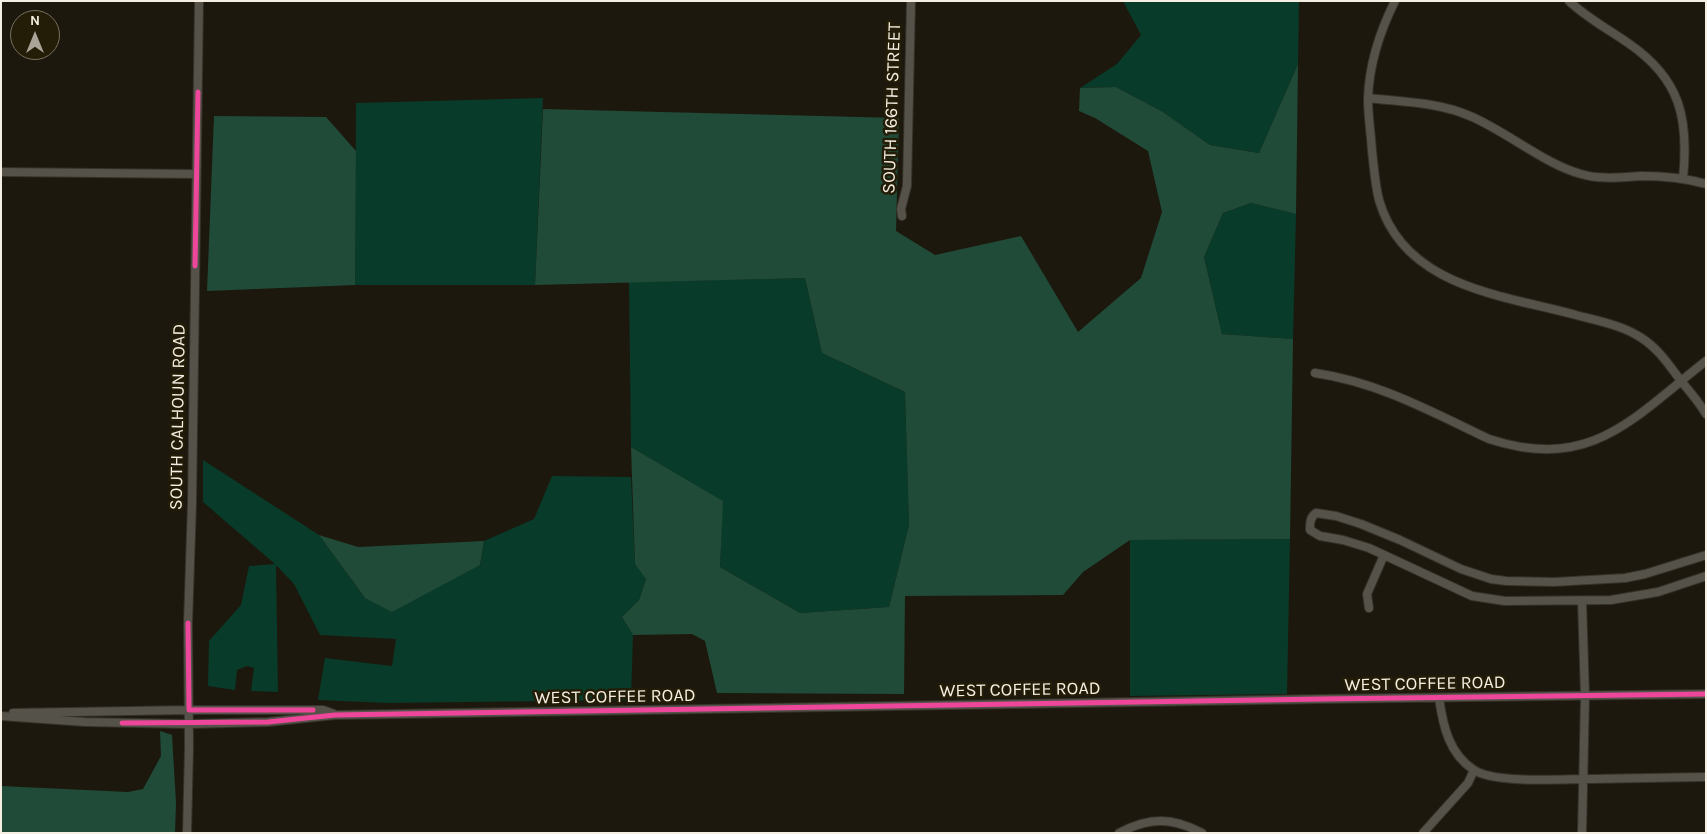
<!DOCTYPE html>
<style>
body{margin:0}
#map{position:relative;width:1707px;height:834px;overflow:hidden;background:#1d180d;font-family:Karla,sans-serif}
canvas{display:block}
.frame{position:absolute;inset:0;border:2px solid #f4efe2;pointer-events:none}
.north{position:absolute;left:10px;top:10px;width:50px;height:50px;box-sizing:border-box;background:#231c07;border:1px solid #77705f;border-radius:50%;rotate:0deg;font-size:14px;font-weight:700;line-height:20px;text-align:center;color:#f4efe2}
.north::after{content:'';display:block;margin:auto;width:18px;height:22px;background:#a9a497;clip-path:polygon(50% 0,100% 100%,50% 72%,0 100%)}
</style>
<div id="map">
<canvas width="1707" height="834"></canvas>
<div class="frame"></div>
<div class="north">N</div>
</div>
<script>
const context = document.querySelector('canvas').getContext('2d');
context.lineJoin = 'round';
function fill(path, color) { context.fillStyle = color; context.fill(path, 'evenodd'); }
function strokePath(path, color, width, dash) { context.strokeStyle = color; context.lineWidth = width; context.lineCap = dash ? 'butt' : 'round'; context.setLineDash(dash || []); context.stroke(path); }
function write(font, color, halo, rows, align = 'center') {
  context.font = font + ' Karla,sans-serif'; context.lineWidth = 5; context.setLineDash([]); context.textBaseline = 'middle'; context.strokeStyle = halo; context.fillStyle = color; for (const [text, x, y, turn = 0] of rows) {
    context.save(); context.translate(x, y); context.rotate((+turn || 0) * Math.PI / 180); context.textAlign = isNaN(turn) ? turn : align; if (halo) context.strokeText(text, 0, 0); context.fillText(text, 0, 0); context.restore();
  }
}
fill(new Path2D(`
 M 1123,1 L 1299,1 L 1298,64 L 1259,153 L 1210,145 L 1163,112 L 1116,87 L 1080,88 L 1117,64 L 1141,35 Z
 M 543,98 L 535,285 L 355,285 L 356,103 Z
 M 1251,203 L 1296,214 L 1293,339 L 1222,334 L 1204,257 L 1223,213 Z
 M 805,278 L 822,353 L 905,392 L 909,525 L 889,607 L 800,613 L 720,567 L 722,501 L 631,447 L 629,282 Z
 M 203,460 L 319,535 L 364,597 L 480,565 L 484,541 L 534,519 L 552,476 L 631,477 L 635,564 L 646,578 L 639,600 L 622,617 L 633,635 L 631,700 L 387,703 L 318,700 L 325,658 L 392,666 L 396,639 L 320,635 L 294,584 L 276,565 L 278,692 L 251,691 L 254,668 L 247,666 L 237,670 L 235,690 L 208,686 L 209,641 L 241,605 L 249,566 L 275,564 L 203,502 Z
 M 1290,539 L 1287,694 L 1130,696 L 1130,540 Z`), '#083b29');
fill(new Path2D(`
 M 1298,64 L 1296,214 L 1251,203 L 1223,213 L 1204,257 L 1222,334 L 1293,339 L 1290,539 L 1130,540 L 1083,572 L 1063,595 L 905,596 L 904,694 L 717,693 L 705,641 L 692,634 L 633,635 L 622,617 L 639,600 L 646,579 L 635,564 L 631,447 L 723,501 L 720,567 L 800,613 L 889,607 L 909,525 L 905,392 L 822,353 L 805,278 L 535,285 L 543,109 L 899,118 L 896,231 L 935,255 L 1021,236 L 1078,332 L 1141,278 L 1162,212 L 1148,151 L 1095,118 L 1079,111 L 1080,88 L 1116,87 L 1163,112 L 1210,145 L 1259,153 Z
 M 214,116 L 326,117 L 356,151 L 355,285 L 207,291 Z
 M 319,535 L 358,547 L 484,541 L 480,565 L 392,612 L 365,598 Z
 M 160,731 L 172,735 L 176,803 L 175,833 L 1,833 L 1,786 L 128,792 L 143,789 L 161,756 Z`), '#204b38');
const minor = new Path2D(`
 M 1395,1 C 1380,31 1369,65 1368,99 C 1368,116 1371,134 1372,151 C 1374,168 1375,184 1379,200 C 1404,287 1502,295 1576,315 C 1598,321 1621,325 1640,337 C 1658,348 1669,365 1681,381 C 1690,392 1699,402 1706,414
 M 1569,1 C 1587,18 1608,29 1628,43 C 1681,79 1689,119 1683,179
 M 1368,98 C 1402,102 1438,102 1470,116 C 1506,131 1544,164 1581,174 C 1601,180 1621,177 1642,176 C 1664,176 1685,178 1706,184
 M 1,172 L 196,174
 M 902,216 L 901,209 L 907,186 L 911,1
 M 1315,373 C 1378,382 1432,412 1489,439 C 1591,472 1632,419 1706,361
 M 1706,555 L 1645,574 L 1625,578 L 1554,582 L 1506,581 L 1491,579 L 1461,569 L 1400,540 L 1361,524 L 1336,516 L 1316,513 C 1310,517 1310,523 1310,530 L 1320,536 L 1343,540 L 1369,548 L 1472,596 L 1505,601 L 1611,600 L 1658,592 L 1706,576
 M 1369,608 L 1367,594 L 1384,555
 M 1439,698 C 1443,726 1449,754 1474,770 C 1496,784 1564,779 1591,779 C 1630,778 1668,778 1706,777
 M 13,713 L 189,710 L 323,710 L 334,714
 M 1,716 L 85,722 L 189,724 L 268,722 L 335,715 L 1322,699 L 1706,694
 M 187,833 L 189,748 L 188,623 L 192,503 L 199,1
 M 1119,833 C 1149,817 1172,817 1202,833
 M 1423,833 L 1468,783 L 1474,770
 M 1582,833 L 1585,696 L 1582,601`);
strokePath(minor, '#36322b', 10);
strokePath(minor, '#555249', 8);
strokePath(new Path2D(`
 M 195,266 L 198,92
 M 188,623 L 189,710 L 313,710
 M 122,723 L 268,722 L 335,715 L 1322,699 L 1706,694`), '#ed469a', 5);
write('18px', '#f4efe2', '#231c07', [
 ["SOUTH 166TH STREET",892,108,-88],
 ["SOUTH CALHOUN ROAD",178,417,-89],
 ["WEST COFFEE ROAD",1425,684,-1],
 ["WEST COFFEE ROAD",1020,690,-1],
 ["WEST COFFEE ROAD",615,697,-1]
]);
</script>
